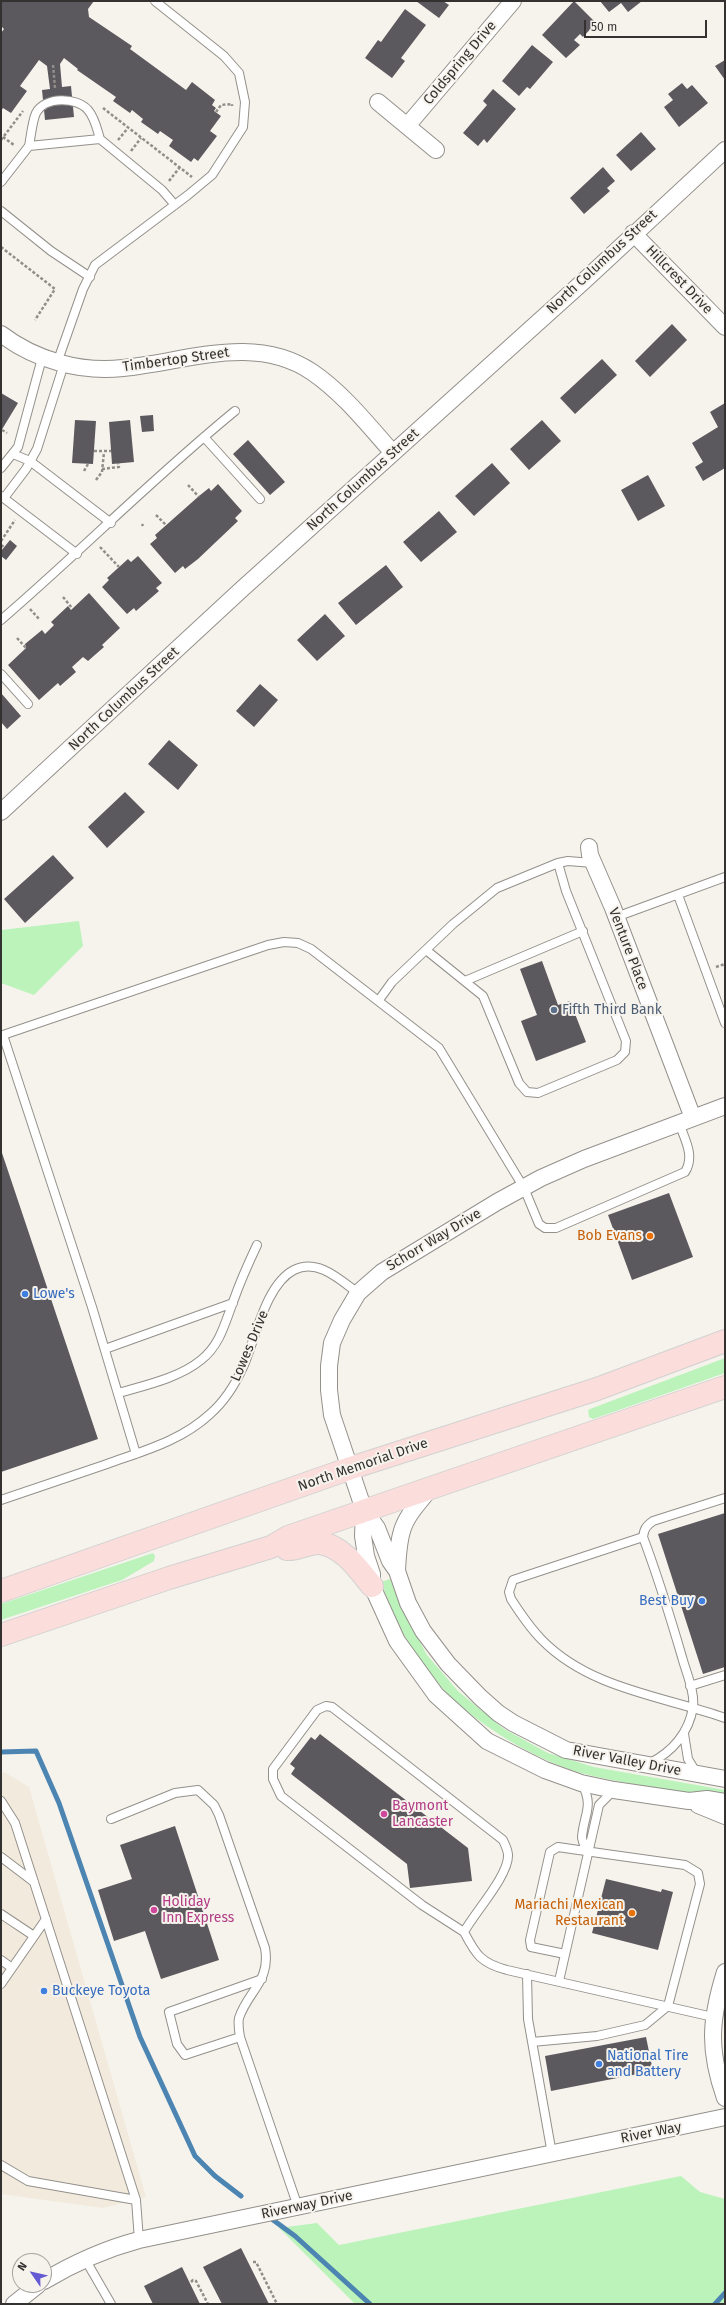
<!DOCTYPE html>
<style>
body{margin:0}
#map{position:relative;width:726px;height:2305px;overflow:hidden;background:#f6f3ed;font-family:"Fira Sans",sans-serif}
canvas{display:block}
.frame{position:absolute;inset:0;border:2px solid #333230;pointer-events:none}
.north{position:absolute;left:12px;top:2253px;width:40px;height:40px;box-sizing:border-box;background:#f6f3ed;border:1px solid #a8a6a1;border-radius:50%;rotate:304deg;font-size:11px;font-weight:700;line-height:16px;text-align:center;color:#333230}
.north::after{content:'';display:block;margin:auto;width:14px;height:18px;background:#645ad3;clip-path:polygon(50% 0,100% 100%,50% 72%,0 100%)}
.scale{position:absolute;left:584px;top:20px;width:123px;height:18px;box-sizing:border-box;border:2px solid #333230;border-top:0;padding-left:5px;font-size:12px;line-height:14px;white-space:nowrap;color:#333230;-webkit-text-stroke:3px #f6f3ed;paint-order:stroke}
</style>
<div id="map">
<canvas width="726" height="2305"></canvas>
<div class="frame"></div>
<div class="north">N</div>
<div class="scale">50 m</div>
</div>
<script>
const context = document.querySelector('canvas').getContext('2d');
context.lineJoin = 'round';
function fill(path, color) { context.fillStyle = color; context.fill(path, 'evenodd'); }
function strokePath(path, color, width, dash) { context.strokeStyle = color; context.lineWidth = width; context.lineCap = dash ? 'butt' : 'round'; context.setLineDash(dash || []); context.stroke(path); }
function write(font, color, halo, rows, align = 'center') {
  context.font = font + ' "Fira Sans",sans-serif'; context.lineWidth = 4; context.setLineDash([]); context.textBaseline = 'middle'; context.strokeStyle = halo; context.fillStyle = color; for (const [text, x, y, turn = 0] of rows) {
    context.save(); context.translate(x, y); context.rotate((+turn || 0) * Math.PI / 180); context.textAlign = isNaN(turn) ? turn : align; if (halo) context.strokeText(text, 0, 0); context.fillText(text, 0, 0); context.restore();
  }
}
fill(new Path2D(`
 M 1,1772 L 6,1773 L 29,1787 L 146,2197 L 103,2208 L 1,2194 Z`), '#f2eadd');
fill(new Path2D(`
 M 79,921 L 83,946 L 34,995 L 1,983 L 1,930 Z
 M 725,1358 L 725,1373 L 593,1419 L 589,1417 L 588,1411 L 590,1409 Z
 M 153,1553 L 155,1556 L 154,1561 L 122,1580 L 1,1620 L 1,1604 Z
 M 390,1579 L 401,1607 L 427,1655 L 458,1691 L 504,1729 L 548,1753 L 594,1767 L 725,1790 L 725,1798 C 681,1791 636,1786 593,1776 C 532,1762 453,1712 418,1658 C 402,1635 391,1608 381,1582 Z
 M 681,2176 L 700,2192 L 725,2199 L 725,2304 L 355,2304 L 279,2228 L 317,2223 L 339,2245 Z`), '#bbf3bb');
strokePath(new Path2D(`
 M 1,1752 L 36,1751 L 59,1803 L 140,2037 L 195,2156 L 215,2176 L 241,2196
 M 269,2217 L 295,2236 L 370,2304
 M 715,2304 L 725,2293`), '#4d85b2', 5);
fill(new Path2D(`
 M 1,1 L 94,1 L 88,9 L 89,17 L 132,46 L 130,49 L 186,90 L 192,82 L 215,100 L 212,105 L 216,108 L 214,111 L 221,116 L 210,131 L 217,136 L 198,161 L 194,158 L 191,162 L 169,146 L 173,140 L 160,131 L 158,134 L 141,122 L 143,119 L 132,110 L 130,113 L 113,101 L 116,97 L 77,70 L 78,69 L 64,58 L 60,64 L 62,87 L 71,86 L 74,117 L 45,120 L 42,90 L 50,89 L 47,66 L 39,60 L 20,86 L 27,91 L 11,113 L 3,108 L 1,111 L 1,33 L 4,29 L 1,26 Z
 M 416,1 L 443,1 L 449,5 L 439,18 Z
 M 574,1 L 596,23 L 583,37 L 580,34 L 574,40 L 580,45 L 566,58 L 542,35 Z
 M 600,1 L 642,1 L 628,12 L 621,3 L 609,12 Z
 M 405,9 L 426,25 L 401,58 L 405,61 L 392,78 L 365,58 L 378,40 L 381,42 Z
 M 532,45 L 553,62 L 530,89 L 527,87 L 519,96 L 502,81 Z
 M 725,60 L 725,80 L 715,66 Z
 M 682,83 L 687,89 L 692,85 L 708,103 L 679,127 L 664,107 L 673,100 L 668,94 Z
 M 493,89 L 516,109 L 487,143 L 484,139 L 478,146 L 463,133 L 487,105 L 483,101 Z
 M 641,132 L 656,149 L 631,171 L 616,155 Z
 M 603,167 L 615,181 L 607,188 L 610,191 L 584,214 L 570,198 Z
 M 672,324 L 687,340 L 650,377 L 635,361 Z
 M 602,359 L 617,375 L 575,414 L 560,398 Z
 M 1,393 L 18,403 L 1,431 Z
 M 725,403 L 725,468 L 703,481 L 695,467 L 703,462 L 692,443 L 718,427 L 710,412 Z
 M 153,415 L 154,431 L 142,432 L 140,416 Z
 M 75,420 L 96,421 L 93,464 L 72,463 Z
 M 130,420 L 134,462 L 112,464 L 109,422 Z
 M 542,420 L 561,441 L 529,470 L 510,449 Z
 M 248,440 L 285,482 L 270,495 L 233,454 Z
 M 492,463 L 510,483 L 474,516 L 455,496 Z
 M 648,475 L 665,506 L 638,521 L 621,490 Z
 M 218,484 L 242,511 L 235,518 L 238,521 L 198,559 L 185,569 L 183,566 L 175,573 L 150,544 L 157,538 L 155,535 L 199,496 L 209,488 L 211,491 Z
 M 439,511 L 457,532 L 421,562 L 403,542 Z
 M 10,540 L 17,546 L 6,560 L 1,556 L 1,551 Z
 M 138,556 L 162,583 L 156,588 L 159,591 L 136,611 L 134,608 L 127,614 L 102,587 L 109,580 L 107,578 L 128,559 L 131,562 Z
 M 386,565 L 403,587 L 356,625 L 338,603 Z
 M 89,593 L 120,628 L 102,645 L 104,647 L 88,661 L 83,657 L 72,667 L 76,672 L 60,686 L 58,683 L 39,700 L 8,665 L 26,648 L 25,644 L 42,630 L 45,634 L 54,625 L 51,622 L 68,606 L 71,610 Z
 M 325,614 L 345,636 L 317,661 L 297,640 Z
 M 260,684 L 278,700 L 254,727 L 236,711 Z
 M 1,693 L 21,716 L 7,729 L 1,722 Z
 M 169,740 L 198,765 L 178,790 L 148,764 Z
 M 125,792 L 145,812 L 107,848 L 88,827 Z
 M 53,855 L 74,878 L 25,923 L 4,899 Z
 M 542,961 L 558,1005 L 570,1001 L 586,1042 L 536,1061 L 521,1021 L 537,1015 L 520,969 Z
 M 1,1150 L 98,1439 L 1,1472 Z
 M 669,1193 L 693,1257 L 632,1280 L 608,1215 Z
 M 725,1513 L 725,1667 L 703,1674 L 658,1534 Z
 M 320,1734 L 468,1848 L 472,1881 L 410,1888 L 407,1864 L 291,1774 L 295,1768 L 290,1764 L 311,1737 L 315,1740 Z
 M 175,1826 L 219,1960 L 161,1979 L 145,1931 L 114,1941 L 98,1890 L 132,1879 L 120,1845 Z
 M 606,1879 L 661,1892 L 662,1889 L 673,1892 L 658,1950 L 592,1933 Z
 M 646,2037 L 653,2071 L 551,2091 L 545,2056 Z
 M 241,2248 L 269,2304 L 222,2304 L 203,2267 Z
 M 182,2267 L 200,2304 L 153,2304 L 144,2286 Z`), '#5c595e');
const service = new Path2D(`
 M 29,146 C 31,136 32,122 36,113 C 45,96 77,97 88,110 C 95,118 97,129 100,139
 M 1,182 L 29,146 L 100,139 L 162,190 L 175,205
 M 1,211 L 51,251 L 90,277
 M 57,363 L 83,289 L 95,265 L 188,195 L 212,175 L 243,127 L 245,102 L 239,73 L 224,56 L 155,1
 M 204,437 L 260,499
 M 13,454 L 30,461 L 111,523
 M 1,468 L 18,447 L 42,358
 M 1,496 L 77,554
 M 4,498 L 26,469 L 37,449 L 64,364
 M 1,620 C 80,552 154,477 235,411
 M 1,674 L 28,704
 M 678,895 L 725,1023
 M 616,917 L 725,877
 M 426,950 L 483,996 L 519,1083 L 527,1092 L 538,1093 L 617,1060 L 625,1052 L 626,1041 L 566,891 L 558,863
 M 465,981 L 583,931
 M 379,1000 L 392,982 L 453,924 L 497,888 L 558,863 L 568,861 L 593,863
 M 105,1349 L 233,1303
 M 119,1393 C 146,1385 179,1378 201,1360 C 220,1345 225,1323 233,1302 C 240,1282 248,1264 257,1245
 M 136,1454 L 92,1307 L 3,1035 L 268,945 L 284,942 L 298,943 L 311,949 L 439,1048 L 524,1188 L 539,1224 L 545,1228 L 556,1228 L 685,1172 C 695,1156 685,1140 679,1123
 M 1,1500 C 36,1488 72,1476 107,1464 C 143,1451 181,1441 210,1414 C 225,1401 236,1383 244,1365 C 256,1337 266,1284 294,1270 C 318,1258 340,1280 358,1293
 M 643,1537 L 513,1580 L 509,1592 L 511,1599 C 520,1613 530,1628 542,1640 C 590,1689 663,1696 725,1718
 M 690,1686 L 725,1675
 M 684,1734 L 688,1759 L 696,1772
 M 650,1763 C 672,1752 689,1733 693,1707 C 695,1692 686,1672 682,1657 C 670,1616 658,1577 643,1537 C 644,1529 646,1526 653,1521 L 725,1498
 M 582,1784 C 594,1806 584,1814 582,1837 C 582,1841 585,1847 587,1852
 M 1,1801 L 15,1823 L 136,2200 L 139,2240
 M 111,1819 L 175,1793 L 198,1790 L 214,1805 L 219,1815 L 265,1948 C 271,1981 248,1991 239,2018 C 238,2023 239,2031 240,2037 L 298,2207
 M 1,1857 L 34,1882
 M 1,1914 L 34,1936
 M 464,1932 L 422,1905 L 281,1796 L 273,1779 L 273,1769 L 317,1710 L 326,1706 L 332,1707 L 503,1840 C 505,1845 508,1850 508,1855 C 509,1875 475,1912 464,1932 C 476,1955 481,1963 507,1970 L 713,2017
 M 1,1960 L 12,1968
 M 527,1974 L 528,2019 L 552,2154
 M 559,1981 L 599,1805 L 614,1790
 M 1,1984 L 46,1919
 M 240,2037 L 185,2055 L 177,2044 L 169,2012 L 262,1979
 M 532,2042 L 597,2036 L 645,2025 L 668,2006 L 700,1884 L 698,1873 L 685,1865 L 606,1854 L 558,1847 L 550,1852 L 530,1940 L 531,1947 L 565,1954
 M 1,2165 L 28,2181 L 136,2200
 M 85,2259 L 111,2304`);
const minor = new Path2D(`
 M 378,102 L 436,150
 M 407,126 L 513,1
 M 633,233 L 725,327
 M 1,334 C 35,360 81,373 123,368 C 186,362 254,333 312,372 C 343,393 368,425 393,453
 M 1,812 L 242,589 L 585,280 L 725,150
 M 589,847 L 590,855 L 613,908 L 693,1118
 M 725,1106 L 584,1159 L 541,1178 L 497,1202 L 382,1272 L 358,1293 L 342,1320 L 332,1343 L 329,1366 L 329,1390 L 332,1415 L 364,1510 L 363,1536 L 366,1556 L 372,1574 L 372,1586 L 397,1641 L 436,1695 L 487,1741 L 545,1770 L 581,1783 L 614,1790 L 689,1801 L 707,1799 L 725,1802
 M 364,1510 L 377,1528 L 390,1561 L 397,1571 L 408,1603 L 423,1631 L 448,1664 L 480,1697 L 498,1713 L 513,1723 L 566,1750 L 725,1779
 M 397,1571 C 399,1527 402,1522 430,1489
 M 698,1805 L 725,1816
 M 725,1972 C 710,2020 708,2050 725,2098
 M 44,2281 C 74,2263 105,2249 139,2240 L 725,2117
 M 14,2304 L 38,2285`);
const primary = new Path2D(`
 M 287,1549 C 298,1550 309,1542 320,1543 C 343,1546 359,1570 372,1586
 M 1,1591 L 351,1468 L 597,1389 L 725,1341
 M 1,1635 L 169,1578 L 271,1547 L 288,1537 L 725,1387`);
strokePath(service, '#94908b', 10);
strokePath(minor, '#94908b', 18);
strokePath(primary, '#d2d2d1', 24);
strokePath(new Path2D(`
 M 53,65 L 55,88
 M 103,108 L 192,177
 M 216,112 L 221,105 L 232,104 L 232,106
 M 3,137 L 14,145
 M 1,140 L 23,111
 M 118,140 L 128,128
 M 131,151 L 141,138
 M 169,181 L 180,167
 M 1,247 L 55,289 L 35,320
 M 2,430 L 7,433
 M 94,451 L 111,451
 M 102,469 L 119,467 L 118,463
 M 84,471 L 88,464
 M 96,480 L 102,472 L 104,452
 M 188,485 L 199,497
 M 156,515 L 166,525
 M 142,524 L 143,526
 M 1,541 L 15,520
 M 1,545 L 4,547
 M 100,547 L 119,567
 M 63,597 L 72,608
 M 30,609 L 39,619
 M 17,638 L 26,648
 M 716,967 L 725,964
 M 253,2262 L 256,2262 L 277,2304
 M 191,2282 L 193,2280 L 196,2281 L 208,2304`), '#908e8a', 2.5, [3, 2]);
strokePath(service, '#fff', 8);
strokePath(minor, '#fff', 16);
strokePath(primary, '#fbdddc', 22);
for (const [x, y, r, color] of [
 [554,1010,4,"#5c6f8a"],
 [650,1236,4,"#e8710a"],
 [25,1294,4,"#3f7fe0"],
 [702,1601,4,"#3f7fe0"],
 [384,1814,4,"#d1479c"],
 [154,1910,4,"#d1479c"],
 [632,1913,4,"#e8710a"],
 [44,1991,4,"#3f7fe0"],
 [599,2064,4,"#3f7fe0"]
]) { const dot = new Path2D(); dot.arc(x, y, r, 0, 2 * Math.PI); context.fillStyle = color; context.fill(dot); strokePath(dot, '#f6f3ed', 1.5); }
write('14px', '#333230', '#f6f3ed', [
 ["Coldspring Drive",460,63,-50],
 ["North Columbus Street",602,262,-43],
 ["Hillcrest Drive",679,280,46],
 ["Timbertop Street",176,360,-8],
 ["North Columbus Street",363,480,-42],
 ["North Columbus Street",124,699,-43],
 ["Venture Place",628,949,69],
 ["Schorr Way Drive",434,1240,-31],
 ["Lowes Drive",250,1346,-67],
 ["North Memorial Drive",363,1465,-19],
 ["River Valley Drive",627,1761,11],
 ["River Way",651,2133,-11],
 ["Riverway Drive",307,2205,-12]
]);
write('14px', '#4e5e75', '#f6f3ed', [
 ["Fifth Third Bank",562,1010]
], 'left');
write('14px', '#c56008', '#f6f3ed', [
 ["Bob Evans",642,1236],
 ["Mariachi Mexican",624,1905],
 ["Restaurant",624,1921]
], 'right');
write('14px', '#366cbe', '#f6f3ed', [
 ["Lowe's",33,1294],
 ["Best Buy",694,1601,"right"],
 ["Buckeye Toyota",52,1991],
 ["National Tire",607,2056],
 ["and Battery",607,2072]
], 'left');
write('14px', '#b23c85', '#f6f3ed', [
 ["Baymont",392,1806],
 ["Lancaster",392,1822],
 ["Holiday",162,1902],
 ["Inn Express",162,1918]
], 'left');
</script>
